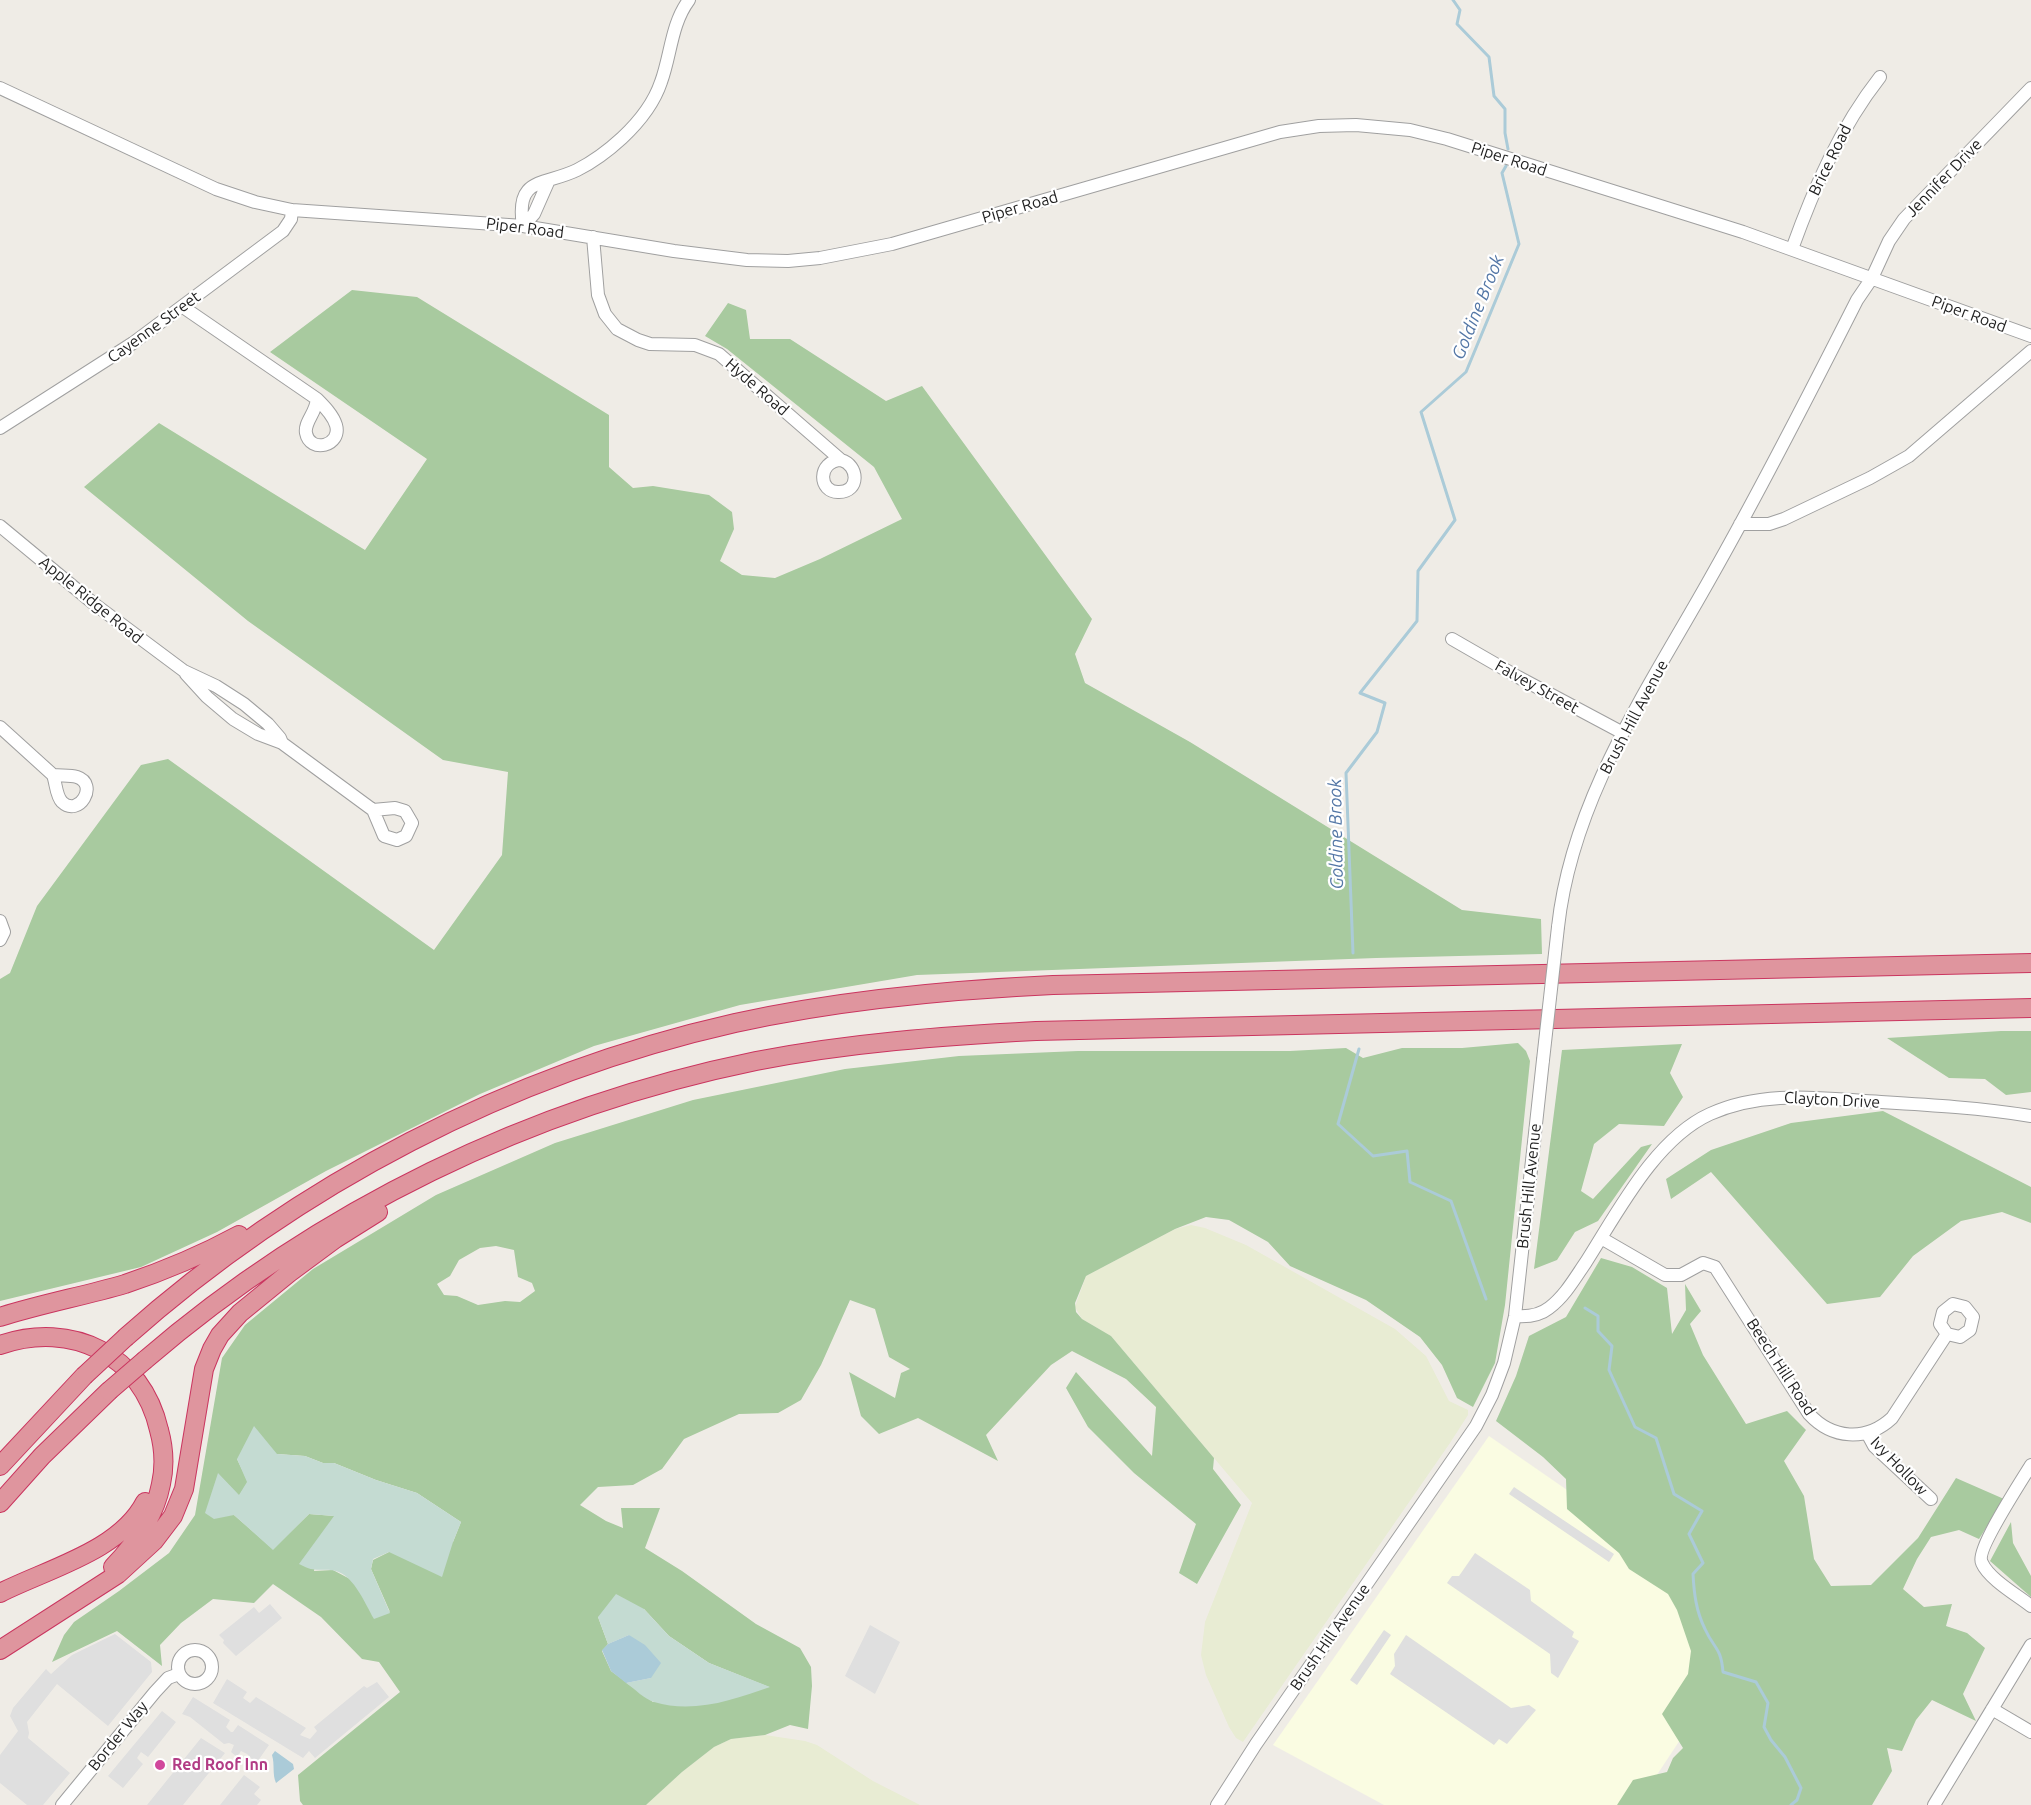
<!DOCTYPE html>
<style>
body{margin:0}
canvas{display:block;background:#efece6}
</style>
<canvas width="2031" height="1805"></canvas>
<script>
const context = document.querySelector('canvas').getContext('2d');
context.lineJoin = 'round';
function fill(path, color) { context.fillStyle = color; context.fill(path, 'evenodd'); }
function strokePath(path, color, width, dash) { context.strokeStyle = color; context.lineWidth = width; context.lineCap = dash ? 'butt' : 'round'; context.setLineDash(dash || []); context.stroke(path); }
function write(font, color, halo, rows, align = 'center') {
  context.font = font + ' Ubuntu,sans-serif'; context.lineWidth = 4.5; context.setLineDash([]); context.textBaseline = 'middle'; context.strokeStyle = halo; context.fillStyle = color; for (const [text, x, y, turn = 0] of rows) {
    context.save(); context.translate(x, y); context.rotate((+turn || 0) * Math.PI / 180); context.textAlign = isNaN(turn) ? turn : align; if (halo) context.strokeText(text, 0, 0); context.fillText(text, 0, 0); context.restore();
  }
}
fill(new Path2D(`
 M 1489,1436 L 1758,1622 L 1637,1805 L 1384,1805 L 1273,1745 Z`), '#fafce2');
fill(new Path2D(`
 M 1191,1225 L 1205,1228 L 1246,1245 L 1395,1329 L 1426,1356 L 1449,1401 L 1468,1410 L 1468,1415 L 1450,1443 L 1243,1742 L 1236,1738 L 1229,1727 L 1206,1675 L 1201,1655 L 1205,1622 L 1252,1503 L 1111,1336 L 1082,1319 L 1075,1307 L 1086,1276 L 1175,1229 Z
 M 765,1735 L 805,1741 L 817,1745 L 873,1781 L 920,1805 L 646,1805 L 682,1772 L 714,1747 L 731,1739 Z`), '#e8ecd3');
fill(new Path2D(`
 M 352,290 L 417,297 L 609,415 L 609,467 L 633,488 L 653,486 L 709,495 L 732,512 L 734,529 L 720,561 L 742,575 L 775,578 L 820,559 L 902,519 L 874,467 L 727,349 L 705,336 L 728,303 L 746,310 L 750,339 L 790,339 L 886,401 L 922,386 L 1092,619 L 1075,654 L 1085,683 L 1190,742 L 1462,910 L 1541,919 L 1542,954 L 1376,958 L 917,975 L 740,1005 L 594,1046 L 480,1094 L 326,1171 L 217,1232 L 141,1267 L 0,1301 L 0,979 L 10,973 L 37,906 L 141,765 L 168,759 L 434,950 L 502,855 L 508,772 L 443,760 L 248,621 L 84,487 L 159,423 L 365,550 L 427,459 L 270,352 Z
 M 2001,1031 L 2031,1031 L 2031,1092 L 2006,1095 L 1985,1079 L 1949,1078 L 1887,1038 Z
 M 1518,1043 L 1526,1051 L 1530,1061 L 1505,1305 L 1495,1363 L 1473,1407 L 1457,1398 L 1442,1365 L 1420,1337 L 1366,1300 L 1290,1266 L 1268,1242 L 1229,1220 L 1206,1217 L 1175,1229 L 1086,1276 L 1075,1303 L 1076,1312 L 1082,1319 L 1111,1336 L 1214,1458 L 1213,1469 L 1241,1505 L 1197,1584 L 1179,1573 L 1196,1524 L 1134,1473 L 1088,1427 L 1066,1388 L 1076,1372 L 1152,1456 L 1156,1407 L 1126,1379 L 1072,1351 L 1051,1365 L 986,1435 L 998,1461 L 918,1418 L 879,1434 L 861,1416 L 849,1372 L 895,1398 L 901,1373 L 910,1369 L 889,1357 L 875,1309 L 850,1300 L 821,1365 L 801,1400 L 778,1413 L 739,1414 L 684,1439 L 662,1469 L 633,1485 L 598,1487 L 580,1505 L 606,1521 L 623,1528 L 621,1508 L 660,1508 L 645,1548 L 682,1571 L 756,1624 L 800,1648 L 811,1667 L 812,1686 L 808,1729 L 790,1725 L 765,1735 L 731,1739 L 714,1747 L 682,1772 L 646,1805 L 303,1805 L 300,1801 L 298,1775 L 400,1692 L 379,1662 L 362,1659 L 321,1617 L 273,1584 L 254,1603 L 213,1599 L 181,1623 L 160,1645 L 162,1666 L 117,1631 L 52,1662 L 64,1635 L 74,1622 L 119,1591 L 169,1553 L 195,1515 L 222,1358 L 245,1325 L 313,1269 L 436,1195 L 555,1143 L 693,1100 L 845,1069 L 959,1056 L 1078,1051 L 1290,1051 L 1346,1048 L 1363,1058 L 1402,1048 L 1462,1048 ZM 496,1246 L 514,1250 L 518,1277 L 532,1283 L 535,1291 L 520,1302 L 505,1301 L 478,1305 L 457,1296 L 444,1295 L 437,1284 L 450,1276 L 459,1260 L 480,1248 ZM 277,1454 L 305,1456 L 323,1463 L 334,1463 L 376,1480 L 417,1493 L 461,1522 L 453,1542 L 389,1552 L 373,1560 L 371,1569 L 390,1612 L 350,1579 L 333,1570 L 314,1571 L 320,1538 L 335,1516 L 309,1514 L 273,1549 L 234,1515 L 218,1474 L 239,1496 L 248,1482 L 237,1459 ZM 644,1609 L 669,1636 L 709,1663 L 769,1687 L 653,1702 L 611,1671 L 602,1651 L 608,1644 L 598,1617 Z
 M 1682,1044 L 1670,1073 L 1683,1097 L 1664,1126 L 1619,1124 L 1594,1144 L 1581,1191 L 1593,1199 L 1641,1147 L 1652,1144 L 1598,1221 L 1575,1232 L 1557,1260 L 1534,1269 L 1562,1050 Z
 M 1883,1111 L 2031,1187 L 2031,1223 L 2002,1212 L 1961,1221 L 1913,1256 L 1880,1297 L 1827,1304 L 1711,1172 L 1671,1199 L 1666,1179 L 1711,1150 L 1791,1123 Z
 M 1601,1258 L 1632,1267 L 1667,1288 L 1672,1334 L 1686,1310 L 1685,1284 L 1701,1311 L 1690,1324 L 1703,1355 L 1746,1424 L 1787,1411 L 1806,1430 L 1784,1461 L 1804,1496 L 1814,1559 L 1831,1586 L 1871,1585 L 1918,1538 L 1956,1478 L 2004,1499 L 1979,1539 L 1959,1530 L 1931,1537 L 1917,1559 L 1903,1589 L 1924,1607 L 1952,1604 L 1946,1626 L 1967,1633 L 1985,1648 L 1963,1694 L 1976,1721 L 1932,1700 L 1916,1720 L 1902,1751 L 1887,1748 L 1892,1771 L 1872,1805 L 1617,1805 L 1633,1780 L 1667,1772 L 1673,1758 L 1683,1748 L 1662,1714 L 1688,1674 L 1691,1651 L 1677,1610 L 1668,1594 L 1629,1569 L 1619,1553 L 1567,1509 L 1566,1479 L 1543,1457 L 1496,1421 L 1516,1376 L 1529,1336 L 1566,1317 Z
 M 2011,1522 L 2013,1543 L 2031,1576 L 2031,1597 L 1990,1561 Z`), '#a8ca9f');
fill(new Path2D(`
 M 254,1426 L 277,1454 L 305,1456 L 323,1463 L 334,1463 L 376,1480 L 417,1493 L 461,1522 L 453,1542 L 442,1577 L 389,1552 L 373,1559 L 371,1569 L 390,1613 L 374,1619 C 364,1602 353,1572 331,1570 C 314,1569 315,1572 299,1564 L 334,1516 L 309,1514 L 273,1550 L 234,1515 L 214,1519 L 205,1513 L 218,1473 L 239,1495 L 247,1482 L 237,1459 Z
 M 616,1594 L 644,1609 L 669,1636 L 709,1663 L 770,1687 C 733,1700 693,1714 654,1702 C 644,1699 635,1689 626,1683 L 651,1678 L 629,1635 L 608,1644 L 598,1617 Z`), '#c4dbd2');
fill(new Path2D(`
 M 1514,1487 L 1614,1554 L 1609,1562 L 1509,1494 Z
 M 1475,1553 L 1530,1590 L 1531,1601 L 1574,1632 L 1572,1637 L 1579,1641 L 1558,1678 L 1551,1673 L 1550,1654 L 1447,1583 L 1452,1576 L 1459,1576 Z
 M 270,1604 L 282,1618 L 236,1656 L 223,1643 L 224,1640 L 219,1635 L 254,1607 L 259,1613 Z
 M 870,1625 L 900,1642 L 875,1694 L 845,1676 Z
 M 1384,1630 L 1391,1635 L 1357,1685 L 1350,1680 Z
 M 115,1634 L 151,1662 L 152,1672 L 108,1726 L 57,1684 L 27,1722 L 29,1733 L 28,1738 L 70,1773 L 43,1805 L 27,1805 L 0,1783 L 0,1755 L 18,1731 L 10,1716 L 13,1708 L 46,1669 L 51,1674 L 72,1655 Z
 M 1406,1635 L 1511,1708 L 1529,1705 L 1536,1710 L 1507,1744 L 1499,1739 L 1494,1745 L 1390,1674 L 1395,1666 L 1394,1654 Z
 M 227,1679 L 247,1692 L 243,1698 L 250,1703 L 256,1697 L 306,1728 L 300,1735 L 310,1739 L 317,1731 L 314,1727 L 364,1686 L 367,1688 L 377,1682 L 389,1697 L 315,1758 L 309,1751 L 303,1758 L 213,1703 Z
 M 193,1697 L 230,1720 L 226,1727 L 231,1732 L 233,1732 L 238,1725 L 269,1745 L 255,1765 L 253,1760 L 247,1754 L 241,1751 L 237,1757 L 231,1752 L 234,1745 L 229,1743 L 224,1744 L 190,1717 L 182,1714 Z
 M 162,1711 L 176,1722 L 148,1757 L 141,1752 L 137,1758 L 143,1764 L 123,1788 L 108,1776 Z
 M 201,1738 L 225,1753 L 183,1805 L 147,1805 Z
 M 244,1775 L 260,1787 L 254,1794 L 261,1800 L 257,1805 L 220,1805 Z`), '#dfdfdf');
fill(new Path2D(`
 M 629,1635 L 645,1645 L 661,1663 L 651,1678 L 626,1683 L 611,1671 L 602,1650 L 608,1644 Z
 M 275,1751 L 293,1764 L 294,1769 L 276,1783 C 272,1774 275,1765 272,1755 Z`), '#abcbd8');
strokePath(new Path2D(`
 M 1453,0 L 1460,10 L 1457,24 L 1489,57 L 1494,96 L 1505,109 L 1505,133 L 1508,149
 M 1353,953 L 1346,773 L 1377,732 L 1385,703 L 1360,693 L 1417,621 L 1418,571 L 1455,520 L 1421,412 L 1466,372 L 1519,244 L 1502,173 L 1506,166
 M 1359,1049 L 1338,1124 L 1373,1156 L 1407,1151 L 1410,1182 L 1451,1201 L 1486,1299
 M 1585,1308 L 1598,1316 L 1598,1331 L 1612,1346 L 1609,1370 L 1635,1427 L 1656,1438 L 1674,1494 L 1702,1511 L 1689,1534 L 1703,1563 L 1693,1574 C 1694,1593 1696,1611 1705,1629 C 1714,1649 1721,1647 1723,1672 L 1756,1682 L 1768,1703 L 1764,1727 L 1771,1740 L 1785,1757 L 1801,1788 L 1797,1800 L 1791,1805`), '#abcbd8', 3);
const minor = new Path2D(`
 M 0,88 L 216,189 L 255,202 L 292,210 L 523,226 L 674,251 L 747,260 L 788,261 L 820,258 L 892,244 L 1280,132 L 1319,126 L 1356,125 L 1410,130 L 1447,139 L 1743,232 L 2031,336
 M 523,226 C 515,176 544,186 577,170 C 593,162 609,150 622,138 C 638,123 654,103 661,82 C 671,55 671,24 689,0
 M 523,226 L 534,214 L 549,180
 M 593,237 L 598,295 L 605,314 L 617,329 L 638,340 L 650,344 L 695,345 L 719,354 L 841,460 C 859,465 860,492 839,492 C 818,493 817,461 841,460
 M 1792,249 C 1814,188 1840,128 1880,77
 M 183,307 L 317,399
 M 317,399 C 324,406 333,415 336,425 C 342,446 310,454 306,433 C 304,422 316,413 317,399 Z
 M 0,428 L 133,343 L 283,231 L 291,219 L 292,210
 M 1740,524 L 1769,524 L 1784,519 L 1870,478 L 1909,456 L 2031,351
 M 0,526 L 93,603 L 184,671 L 216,686 L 244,704 L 268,724 L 280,738 L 282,743
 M 1452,639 L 1518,677 L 1623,733
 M 186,674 L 207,697 L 233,719 L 258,734 L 282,743 L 373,810
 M 0,727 L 53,775
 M 53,775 C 61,776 70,775 77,777 C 99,784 79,818 62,802 C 56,796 56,783 53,775 Z
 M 395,808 L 405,811 L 412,823 L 406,836 L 397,840 L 384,836 L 373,810 Z
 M 0,921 L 4,932 L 0,940
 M 1558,927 C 1572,798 1649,688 1711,577 C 1762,487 1810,393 1857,300 L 1872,278 L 1889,241 L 1904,219 L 2031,88
 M 1601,1238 L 1665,1275 L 1681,1275 L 1703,1263 L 1715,1267 L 1809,1414 C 1832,1439 1866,1442 1892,1418 L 1947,1334 L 1960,1337 L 1970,1330 L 1973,1317 L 1965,1307 L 1953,1304 L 1943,1312 L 1940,1324 L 1947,1334
 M 1515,1316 C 1527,1317 1539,1316 1549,1308 C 1565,1296 1575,1278 1586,1262 C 1618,1212 1655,1139 1710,1114 C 1765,1089 1823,1099 1881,1102 C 1931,1105 1981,1108 2031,1116
 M 1867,1433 L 1874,1446 L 1931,1499
 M 2031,1465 C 2022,1480 1975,1551 1982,1563 C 1989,1579 2017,1595 2031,1606
 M178 1667a17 17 0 1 1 34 0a17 17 0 1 1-34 0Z
 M 1992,1709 L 2031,1732
 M 62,1805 L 155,1692 L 168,1678 L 179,1674
 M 1217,1805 L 1256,1744 L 1476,1426 L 1492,1395 L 1504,1363 L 1515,1316 L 1543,1060
 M 1934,1805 L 2031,1645`);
const highway = new Path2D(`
 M 0,1317 C 41,1304 84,1296 125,1284 C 164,1271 202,1255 239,1235
 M 126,1337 C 298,1184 509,1074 735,1023 C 839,1000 946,990 1053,985 L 2031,963
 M 0,1345 C 72,1320 142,1355 159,1430 C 164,1448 165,1466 161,1484 C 155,1516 135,1544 113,1567
 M 145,1360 C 319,1210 531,1107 756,1061 C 848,1043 942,1036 1036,1031 L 2031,1008
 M 0,1466 L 84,1376
 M 0,1503 L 42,1456 L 109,1391
 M 0,1593 C 47,1569 120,1551 145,1502
 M 0,1650 L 118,1574 L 154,1541 L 173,1516 L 184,1489 L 204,1369 L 212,1349 L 220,1335 L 240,1313 L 289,1273 L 335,1239 L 378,1212`);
strokePath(minor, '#a0a0a0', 14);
strokePath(highway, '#ca355f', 20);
strokePath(minor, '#fff', 12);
strokePath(highway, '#df959e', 18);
const minorBridge = new Path2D(`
 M 1543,1060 L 1558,927`);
const highwayBridge = new Path2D(`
 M 84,1376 L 126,1337
 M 109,1391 L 145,1360`);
strokePath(minorBridge, '#a0a0a0', 14, []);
strokePath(highwayBridge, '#ca355f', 20, []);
strokePath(minorBridge, '#fff', 12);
strokePath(highwayBridge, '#df959e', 18);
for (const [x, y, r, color] of [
 [160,1765,6,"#d1479c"]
]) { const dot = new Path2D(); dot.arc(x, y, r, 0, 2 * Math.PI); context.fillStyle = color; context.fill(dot); strokePath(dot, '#fff', 2); }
write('16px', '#1f1f1f', '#fff', [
 ["Piper Road",1509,159,18],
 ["Brice Road",1830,160,-64],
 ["Jennifer Drive",1944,178,-46],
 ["Piper Road",1020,207,-16],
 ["Piper Road",525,228,7],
 ["Piper Road",1969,314,20],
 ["Cayenne Street",154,327,-36],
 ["Hyde Road",757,387,41],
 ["Apple Ridge Road",91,600,39],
 ["Falvey Street",1537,687,29],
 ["Brush Hill Avenue",1634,717,-62],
 ["Clayton Drive",1832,1100,3],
 ["Brush Hill Avenue",1529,1186,-84],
 ["Beech Hill Road",1781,1367,57],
 ["Ivy Hollow",1899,1466,46],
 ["Brush Hill Avenue",1330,1637,-55],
 ["Border Way",118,1736,-51]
]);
write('bold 16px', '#b23c85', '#fff', [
 ["Red Roof Inn",172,1765]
], 'left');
write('italic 18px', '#5477a6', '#fff', [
 ["Goldine Brook",1478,307,-68],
 ["Goldine Brook",1336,834,-91]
]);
</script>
